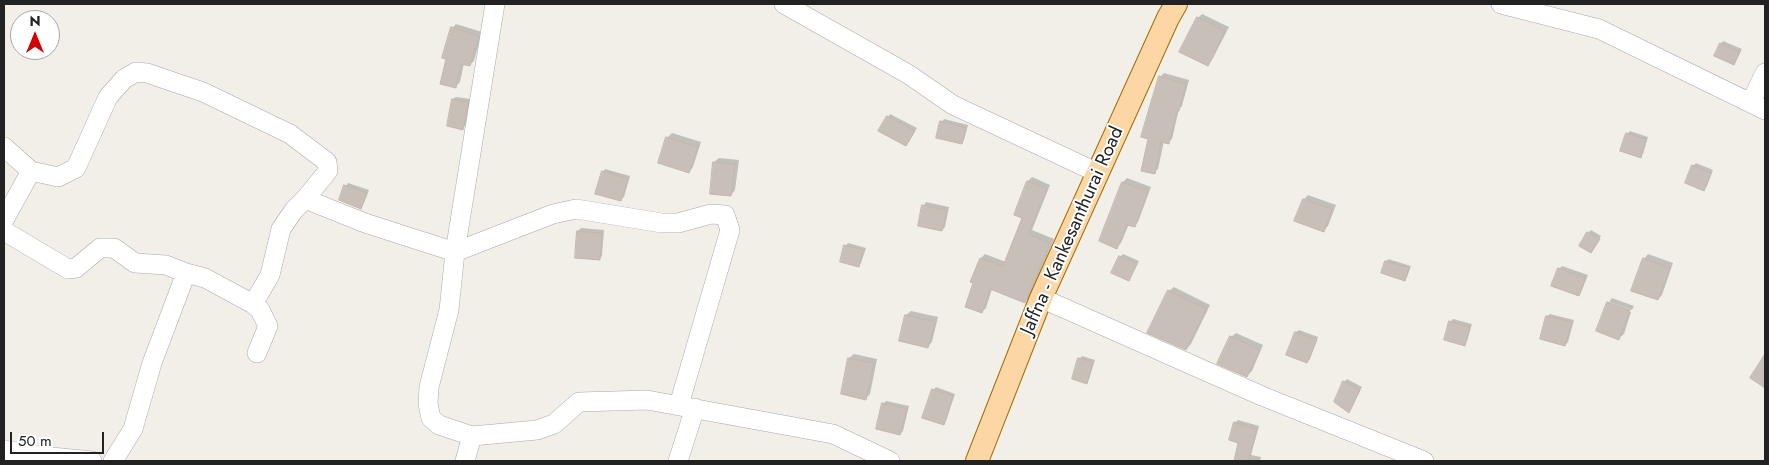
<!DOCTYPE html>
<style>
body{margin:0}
#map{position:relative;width:1769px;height:465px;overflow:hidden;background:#f2efe9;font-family:Jost,sans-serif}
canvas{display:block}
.frame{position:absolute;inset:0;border:5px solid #222;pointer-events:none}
.north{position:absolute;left:10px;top:10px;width:50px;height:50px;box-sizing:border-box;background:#fff;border:1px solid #a7a7a7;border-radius:50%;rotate:0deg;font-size:14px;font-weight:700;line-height:20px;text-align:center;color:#222}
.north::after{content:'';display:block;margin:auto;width:18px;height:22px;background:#d40000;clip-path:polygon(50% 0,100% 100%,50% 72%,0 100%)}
.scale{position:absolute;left:10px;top:432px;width:94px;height:22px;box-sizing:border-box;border:2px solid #222;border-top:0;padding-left:6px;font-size:15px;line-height:18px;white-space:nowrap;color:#222;-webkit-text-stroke:4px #fff;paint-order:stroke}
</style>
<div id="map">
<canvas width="1769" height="465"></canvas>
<div class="frame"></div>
<div class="north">N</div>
<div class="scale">50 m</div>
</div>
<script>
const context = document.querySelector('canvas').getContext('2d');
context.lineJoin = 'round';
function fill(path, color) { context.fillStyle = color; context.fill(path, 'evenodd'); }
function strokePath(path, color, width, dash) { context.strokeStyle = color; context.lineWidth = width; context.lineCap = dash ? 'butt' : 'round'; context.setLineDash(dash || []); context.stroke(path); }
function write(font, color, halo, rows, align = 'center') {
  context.font = font + ' Jost,sans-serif'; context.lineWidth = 4; context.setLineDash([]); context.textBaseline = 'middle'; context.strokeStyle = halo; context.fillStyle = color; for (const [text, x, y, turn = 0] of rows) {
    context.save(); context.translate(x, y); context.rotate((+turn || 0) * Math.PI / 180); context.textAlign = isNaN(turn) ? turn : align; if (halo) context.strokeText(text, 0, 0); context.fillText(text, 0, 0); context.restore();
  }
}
fill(new Path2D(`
 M 1202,14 L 1229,27 L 1212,60 L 1208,65 L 1198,18 Z
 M 456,24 L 482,32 L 474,61 L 469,65 L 464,63 L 460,82 L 456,86 L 448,58 L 452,28 Z
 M 1723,41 L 1742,49 L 1734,64 L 1721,44 Z
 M 1164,73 L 1189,80 L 1182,106 L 1179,109 L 1172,139 L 1168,142 L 1164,141 L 1158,169 L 1154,172 L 1160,77 Z
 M 456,97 L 470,99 L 466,125 L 463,128 L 453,99 Z
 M 890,114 L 917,128 L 906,145 L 880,131 Z
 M 944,119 L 968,125 L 964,140 L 961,143 L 942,122 Z
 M 1630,131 L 1648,137 L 1643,154 L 1640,156 L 1627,134 Z
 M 672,133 L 701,142 L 693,167 L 689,172 L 659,163 L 668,137 Z
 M 719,158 L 739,160 L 735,190 L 731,195 L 714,162 Z
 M 1696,163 L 1713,170 L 1707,186 L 1704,189 L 1693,166 Z
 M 605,169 L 630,176 L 624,197 L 621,199 L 603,172 Z
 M 1032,177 L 1050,185 L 1032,230 L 1054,239 L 1029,298 L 1025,302 L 992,289 L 986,308 L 982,312 L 981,258 L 985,254 L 1006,262 L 1024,217 L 1015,214 L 1028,181 Z
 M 1127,178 L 1151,187 L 1138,222 L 1134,226 L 1129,224 L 1121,243 L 1117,247 L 1100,241 L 1123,182 Z
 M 348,183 L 369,190 L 363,205 L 361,208 L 346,186 Z
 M 1308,195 L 1336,205 L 1328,226 L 1323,231 L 1296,220 L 1304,199 Z
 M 926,202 L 949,207 L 945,227 L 942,230 L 924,205 Z
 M 581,228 L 604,230 L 602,256 L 599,259 L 578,231 Z
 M 1591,230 L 1601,236 L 1591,252 L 1588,233 Z
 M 848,243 L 866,248 L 861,263 L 859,266 L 845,246 Z
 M 1123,254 L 1139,261 L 1129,280 L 1120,257 Z
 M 1648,254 L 1673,263 L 1662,295 L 1658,299 L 1644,259 Z
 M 1388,259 L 1411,266 L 1407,277 L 1404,279 L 1386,262 Z
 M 1562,266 L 1588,275 L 1581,292 L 1579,294 L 1559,269 Z
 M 1174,287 L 1210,305 L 1191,344 L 1186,349 L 1169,291 Z
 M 1612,298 L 1634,306 L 1632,310 L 1609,302 Z
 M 1608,302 L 1608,304 L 1631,312 L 1624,334 L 1619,338 L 1608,303 Z
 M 911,311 L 938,317 L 932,342 L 928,346 L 900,340 L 906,315 Z
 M 1550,314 L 1574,320 L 1568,342 L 1565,345 L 1547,316 Z
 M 1453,319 L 1472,324 L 1467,341 L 1464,344 L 1450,322 Z
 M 1299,330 L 1318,337 L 1310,359 L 1307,362 L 1296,332 Z
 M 1236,333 L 1263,345 L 1252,371 L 1247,376 L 1231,337 Z
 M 854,354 L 877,359 L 870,394 L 866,398 L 849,358 Z
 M 1082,356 L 1095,360 L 1089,379 L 1087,382 L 1079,359 Z
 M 1347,379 L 1362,387 L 1349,412 L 1344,382 Z
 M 936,387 L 955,394 L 946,421 L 943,423 L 933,390 Z
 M 886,401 L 909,406 L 903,431 L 900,434 L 883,404 Z
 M 1238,420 L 1259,426 L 1251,455 L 1261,457 L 1260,461 L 1235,461 L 1240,442 L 1235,423 Z`), '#0003');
const building = new Path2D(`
 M 1197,17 L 1225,31 L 1208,66 L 1179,52 Z
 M 451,27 L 479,36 L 470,66 L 461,64 L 456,88 L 440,84 L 446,59 L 442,58 Z
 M 1720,43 L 1740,52 L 1734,65 L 1714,56 Z
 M 1159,76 L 1186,84 L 1179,111 L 1177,111 L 1169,144 L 1161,142 L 1155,174 L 1141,171 L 1148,139 L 1141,137 Z
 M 452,99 L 468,102 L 463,130 L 447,126 Z
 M 887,116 L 915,131 L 906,146 L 878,131 Z
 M 940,121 L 966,128 L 962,144 L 936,138 Z
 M 1626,133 L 1646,139 L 1641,158 L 1620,151 Z
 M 666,137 L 698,147 L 689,173 L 658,163 Z
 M 713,162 L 735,164 L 731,196 L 710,194 Z
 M 1692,165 L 1711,173 L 1704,191 L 1685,183 Z
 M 602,171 L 628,179 L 621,201 L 595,194 Z
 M 1027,181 L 1047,189 L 1028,234 L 1050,243 L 1025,303 L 990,289 L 982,313 L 965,307 L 973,283 L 970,282 L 980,258 L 1003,266 L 1022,218 L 1014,215 Z
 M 1122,182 L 1148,191 L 1135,227 L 1127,225 L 1117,249 L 1099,241 Z
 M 344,185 L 367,193 L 361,209 L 339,200 Z
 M 1303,199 L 1332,209 L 1324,232 L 1294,221 Z
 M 922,205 L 947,210 L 942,231 L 918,226 Z
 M 577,231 L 602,233 L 600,260 L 575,258 Z
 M 1587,232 L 1600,239 L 1591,253 L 1579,246 Z
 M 844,245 L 863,250 L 859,267 L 840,262 Z
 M 1119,256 L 1137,264 L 1129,281 L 1111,273 Z
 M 1643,258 L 1670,268 L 1658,300 L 1631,291 Z
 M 1385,261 L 1409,268 L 1405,281 L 1381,273 Z
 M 1558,268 L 1586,278 L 1579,296 L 1551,286 Z
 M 1168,290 L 1207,309 L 1186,350 L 1147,333 Z
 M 1607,302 L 1630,310 L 1619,340 L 1596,331 Z
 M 905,315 L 935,322 L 928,348 L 899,341 Z
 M 1546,316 L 1572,322 L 1565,346 L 1540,339 Z
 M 1449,321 L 1470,327 L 1465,346 L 1444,340 Z
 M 1295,332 L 1317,340 L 1307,363 L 1286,355 Z
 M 1230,336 L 1260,350 L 1247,377 L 1217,364 Z
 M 1765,354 L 1765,388 L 1750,378 Z
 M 848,358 L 874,363 L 866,400 L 841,394 Z
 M 1078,358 L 1093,362 L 1087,384 L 1072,379 Z
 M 1343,381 L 1360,390 L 1349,413 L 1334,402 Z
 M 932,389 L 953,396 L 944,425 L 922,418 Z
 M 882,403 L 907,409 L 900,435 L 876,429 Z
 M 1234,422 L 1257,429 L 1248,461 L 1234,461 L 1238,443 L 1229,440 Z`);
fill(building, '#c7bfb8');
strokePath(building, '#c4b6ab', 1);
const minor = new Path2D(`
 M 784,4 L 908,74 L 953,105 L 1098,173
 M 1501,4 L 1599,29 L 1765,110
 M 1751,102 L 1765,73
 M 4,147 L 31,171 L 58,177 L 76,168 L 108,97 L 124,79 L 136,72 L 147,73 L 203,92 L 290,134 L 327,162 L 328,171 L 305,199 L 365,223 L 455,252 L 553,214 L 576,209 L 662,223 L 678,223 L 711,214 L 725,215 L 730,230 L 679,405
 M 4,220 L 31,171
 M 4,231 L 68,269 L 76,268 L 100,248 L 114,248 L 135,263 L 166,265 L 186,273 L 205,278 L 253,304 L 270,275 L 281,229 L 294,210 L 305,199
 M 1041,298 L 1262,396 L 1424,461
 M 253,304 L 260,310 L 268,326 L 257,353
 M 472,436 L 537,430 L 554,424 L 579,402 L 647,400 L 833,434 L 890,461
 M 4,450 L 41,456 L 92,461
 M 113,461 L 133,429 L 152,363 L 186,273
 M 465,461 L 472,436 L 439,425 L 431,418 L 428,404 L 429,387 L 449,310 L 455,252 L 495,4
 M 678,461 L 695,408`);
const major = new Path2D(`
 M 977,461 L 1041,298 L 1168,18 L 1176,4`);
strokePath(minor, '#a9a9a9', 20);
strokePath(major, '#a06b00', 24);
strokePath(minor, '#fff', 19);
strokePath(major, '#fcd6a4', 22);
write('19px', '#222', '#fff', [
 ["Jaffna - Kankesanthurai Road",1073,231,-66]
]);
</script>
